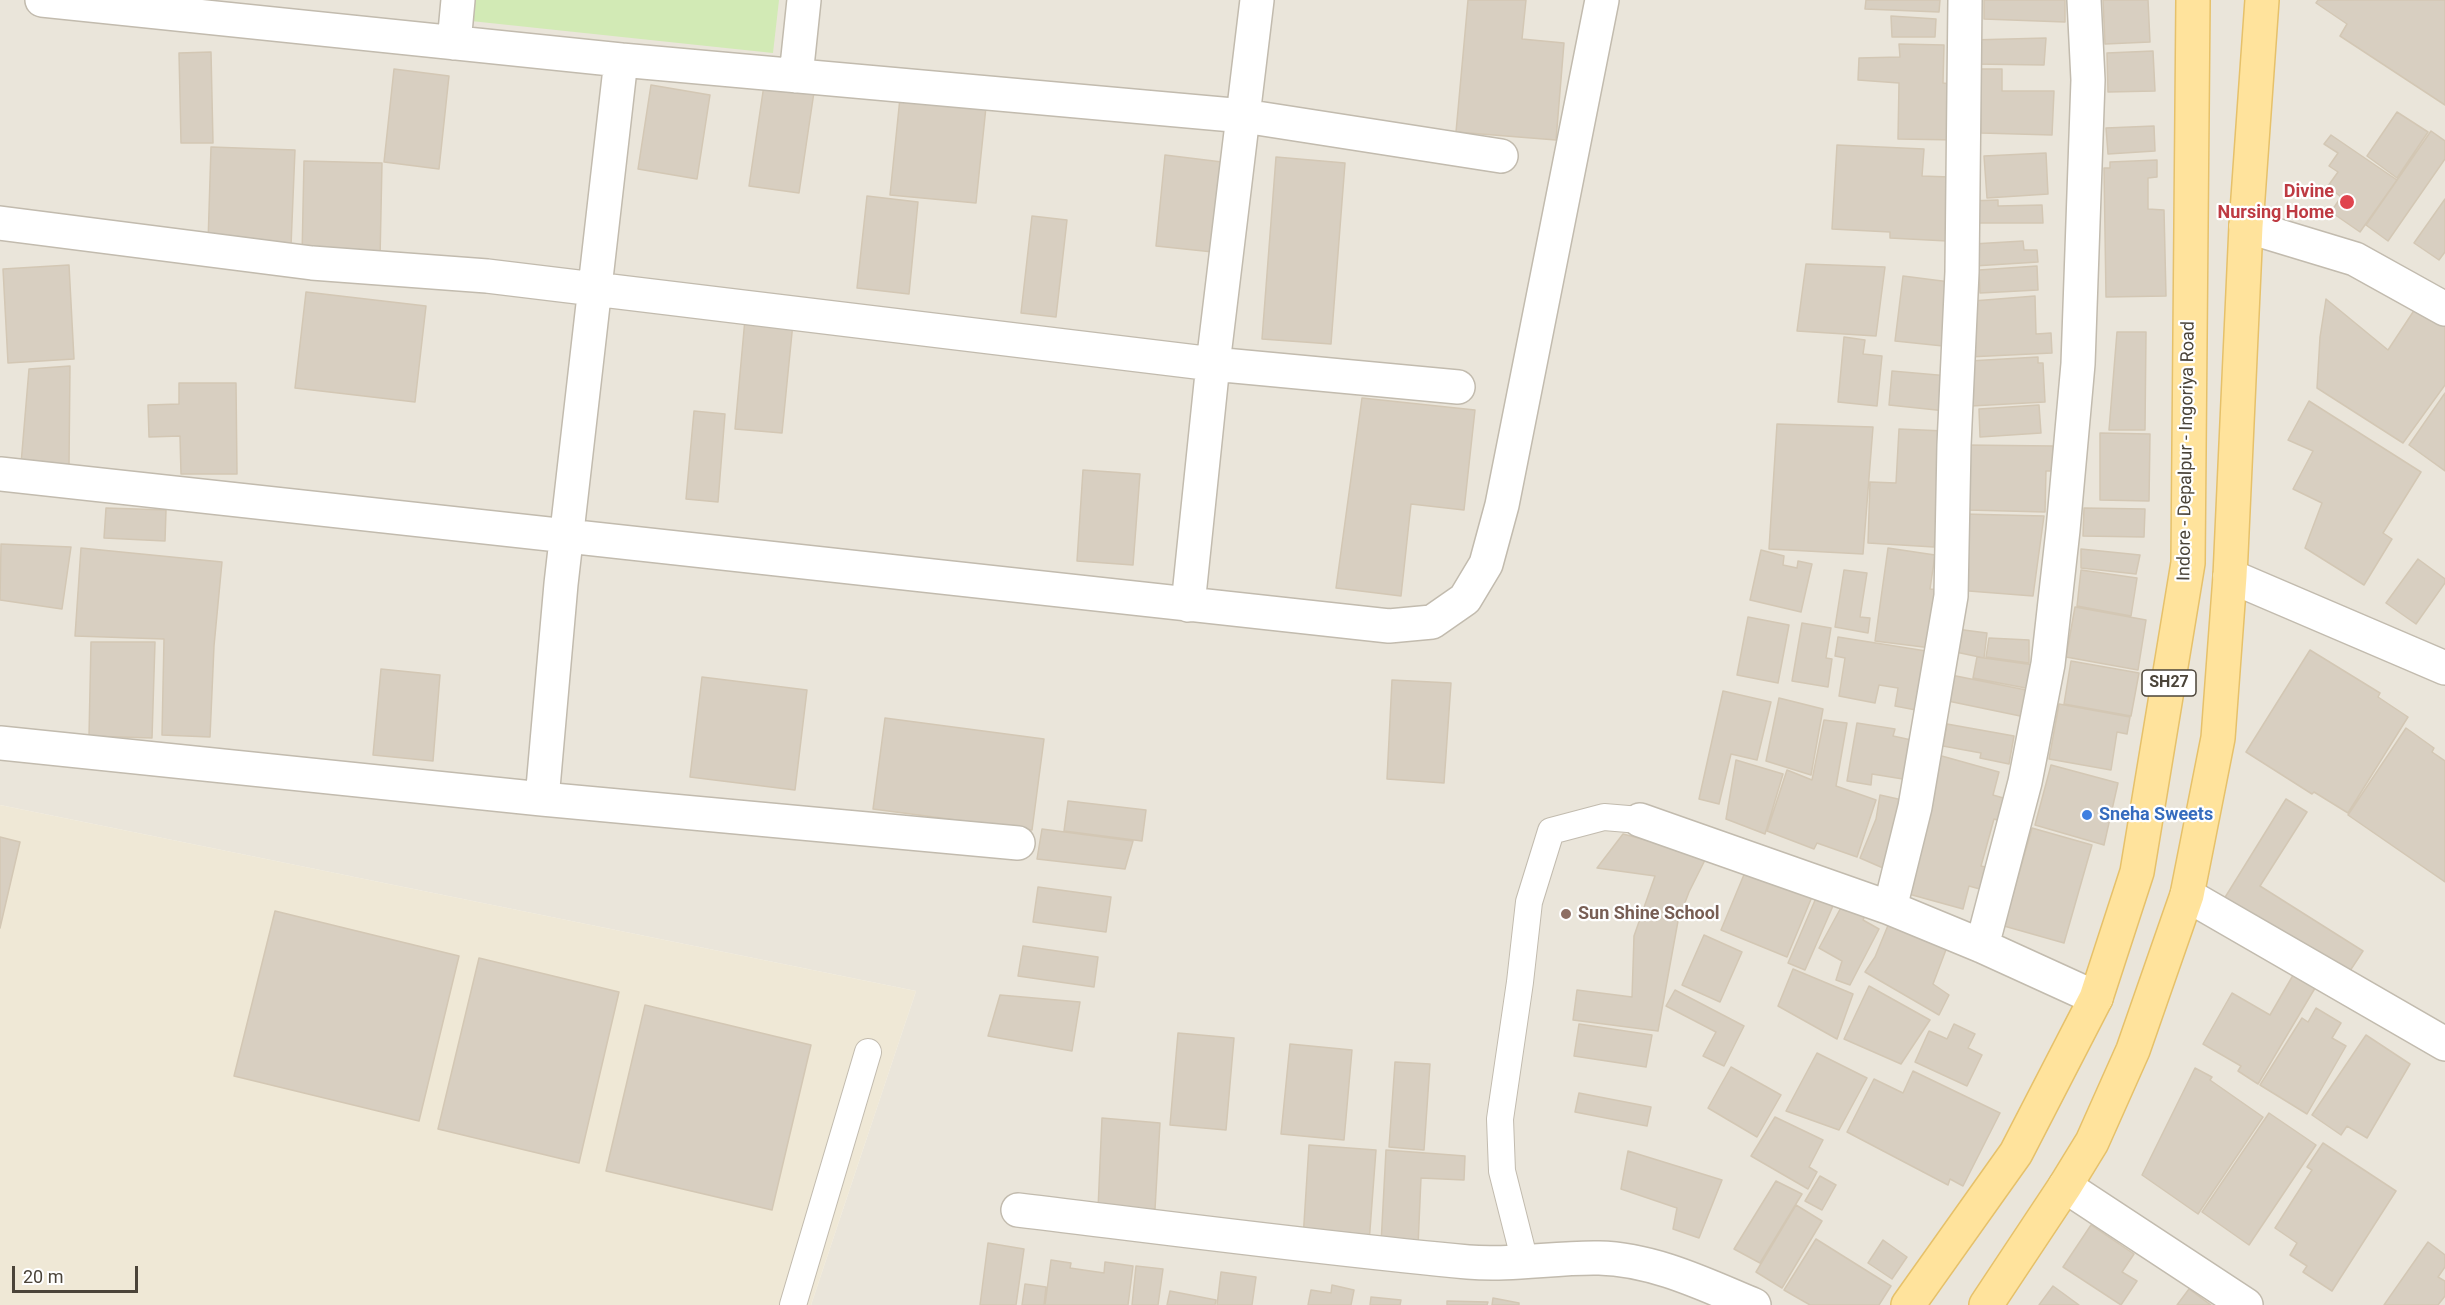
<!DOCTYPE html>
<style>
body{margin:0}
#map{position:relative;width:2445px;height:1305px;overflow:hidden;background:#f6f3ec;font-family:Roboto,sans-serif}
canvas{display:block}
.scale{position:absolute;left:12px;top:1266px;width:126px;height:27px;box-sizing:border-box;border:3px solid #4b4439;border-top:0;padding-left:8px;font-size:18px;line-height:21px;white-space:nowrap;color:#4b4439;-webkit-text-stroke:4px #fff;paint-order:stroke}
</style>
<div id="map">
<canvas width="2445" height="1305"></canvas>
<div class="scale">20 m</div>
</div>
<script>
const context = document.querySelector('canvas').getContext('2d');
context.lineJoin = 'round';
function fill(path, color) { context.fillStyle = color; context.fill(path, 'evenodd'); }
function strokePath(path, color, width, dash) { context.strokeStyle = color; context.lineWidth = width; context.lineCap = dash ? 'butt' : 'round'; context.setLineDash(dash || []); context.stroke(path); }
function write(font, color, halo, rows, align = 'center') {
  context.font = font + ' Roboto,sans-serif'; context.lineWidth = 4.5; context.setLineDash([]); context.textBaseline = 'middle'; context.strokeStyle = halo; context.fillStyle = color; for (const [text, x, y, turn = 0] of rows) {
    context.save(); context.translate(x, y); context.rotate((+turn || 0) * Math.PI / 180); context.textAlign = isNaN(turn) ? turn : align; if (halo) context.strokeText(text, 0, 0); context.fillText(text, 0, 0); context.restore();
  }
}
fill(new Path2D(`
 M 0,0 L 2445,0 L 2445,1305 L 811,1305 L 916,991 L 0,805 Z`), '#eae5da');
fill(new Path2D(`
 M 0,805 L 916,991 L 811,1305 L 0,1305 Z`), '#efe8d6');
fill(new Path2D(`
 M 473,0 L 779,0 L 773,53 L 471,21 Z`), '#d2eab5');
const building = new Path2D(`
 M 1468,0 L 1526,0 L 1522,39 L 1564,43 L 1556,140 L 1456,132 Z
 M 1866,0 L 1940,0 L 1939,12 L 1865,9 Z
 M 1984,0 L 2065,0 L 2065,22 L 1984,19 Z
 M 2103,0 L 2148,0 L 2150,42 L 2105,44 Z
 M 2318,0 L 2445,0 L 2445,105 L 2340,36 L 2347,24 L 2316,3 Z
 M 1891,16 L 1936,19 L 1935,37 L 1892,37 Z
 M 2046,38 L 2044,65 L 1973,64 L 1971,40 Z
 M 1899,44 L 1944,45 L 1943,83 L 1958,85 L 1958,140 L 1898,139 L 1899,83 L 1858,80 L 1859,58 L 1900,57 Z
 M 2153,51 L 2155,91 L 2108,92 L 2107,53 Z
 M 211,52 L 213,143 L 181,143 L 179,53 Z
 M 394,69 L 449,76 L 439,169 L 384,162 Z
 M 1980,69 L 2002,69 L 2002,91 L 2054,91 L 2052,135 L 1981,133 Z
 M 651,85 L 710,95 L 697,179 L 638,169 Z
 M 764,85 L 814,92 L 799,193 L 749,186 Z
 M 900,98 L 986,107 L 976,203 L 890,195 Z
 M 2397,112 L 2428,132 L 2397,178 L 2367,156 Z
 M 2154,126 L 2155,151 L 2108,154 L 2106,128 Z
 M 2431,131 L 2445,141 L 2445,159 L 2388,241 L 2366,225 Z
 M 2331,135 L 2397,180 L 2360,232 L 2331,212 L 2341,197 L 2328,186 L 2338,172 L 2329,166 L 2338,153 L 2324,144 Z
 M 1837,145 L 1924,149 L 1922,176 L 1950,177 L 1947,241 L 1890,238 L 1890,232 L 1832,229 Z
 M 211,147 L 295,150 L 291,246 L 208,243 Z
 M 2046,153 L 2048,194 L 1987,198 L 1984,156 Z
 M 1165,155 L 1222,162 L 1213,252 L 1156,246 Z
 M 1276,157 L 1345,163 L 1331,344 L 1262,339 Z
 M 2157,160 L 2157,177 L 2148,178 L 2148,209 L 2164,210 L 2166,296 L 2106,297 L 2104,168 L 2110,168 L 2110,162 Z
 M 304,161 L 382,163 L 380,259 L 302,257 Z
 M 867,196 L 918,202 L 909,294 L 857,288 Z
 M 2445,199 L 2445,252 L 2439,260 L 2414,243 Z
 M 1998,200 L 1998,206 L 2042,205 L 2043,223 L 1969,223 L 1968,201 Z
 M 1032,216 L 1067,220 L 1056,317 L 1021,313 Z
 M 2023,241 L 2024,250 L 2037,250 L 2038,262 L 1974,266 L 1973,244 Z
 M 1806,264 L 1885,267 L 1876,336 L 1797,331 Z
 M 69,265 L 74,359 L 8,363 L 3,269 Z
 M 2037,266 L 2038,290 L 1980,293 L 1979,270 Z
 M 1903,276 L 1950,282 L 1943,346 L 1895,341 Z
 M 306,292 L 426,306 L 415,402 L 295,388 Z
 M 2035,296 L 2036,334 L 2051,333 L 2052,353 L 1968,357 L 1973,301 Z
 M 2326,299 L 2388,350 L 2417,306 L 2445,326 L 2445,385 L 2403,443 L 2317,388 L 2320,337 Z
 M 745,319 L 793,323 L 782,433 L 735,429 Z
 M 2117,332 L 2146,332 L 2145,430 L 2109,430 Z
 M 1844,337 L 1865,340 L 1863,354 L 1882,356 L 1877,406 L 1838,402 Z
 M 2038,357 L 2038,363 L 2043,363 L 2045,402 L 1971,406 L 1969,361 Z
 M 70,366 L 69,465 L 21,464 L 29,369 Z
 M 1892,371 L 1949,376 L 1946,411 L 1889,405 Z
 M 179,383 L 236,383 L 237,474 L 181,474 L 180,436 L 149,437 L 148,405 L 179,404 Z
 M 2445,393 L 2445,471 L 2409,445 Z
 M 1362,398 L 1475,410 L 1464,510 L 1411,504 L 1401,596 L 1336,588 Z
 M 2309,401 L 2421,472 L 2383,533 L 2392,539 L 2364,585 L 2305,548 L 2322,503 L 2293,489 L 2313,451 L 2288,440 Z
 M 2039,405 L 2041,433 L 1980,437 L 1979,409 Z
 M 694,411 L 725,414 L 718,502 L 686,499 Z
 M 1777,424 L 1873,427 L 1863,554 L 1769,549 Z
 M 1899,429 L 1944,431 L 1934,547 L 1868,543 L 1870,482 L 1896,483 Z
 M 2100,433 L 2150,434 L 2149,501 L 2100,500 Z
 M 1966,445 L 2053,446 L 2052,471 L 2046,471 L 2045,512 L 1968,510 Z
 M 1083,470 L 1140,474 L 1133,565 L 1077,561 Z
 M 106,508 L 166,510 L 165,541 L 104,538 Z
 M 2084,508 L 2145,509 L 2144,537 L 2083,536 Z
 M 1964,514 L 2044,516 L 2033,596 L 1956,590 Z
 M 1,544 L 71,547 L 62,609 L 0,600 Z
 M 81,548 L 222,562 L 214,646 L 210,737 L 162,735 L 164,639 L 75,636 Z
 M 1888,548 L 1935,555 L 1930,589 L 1939,590 L 1931,648 L 1875,641 Z
 M 2081,549 L 2140,555 L 2136,574 L 2081,568 Z
 M 1761,550 L 1784,556 L 1783,565 L 1797,568 L 1798,561 L 1812,564 L 1801,612 L 1750,600 Z
 M 2418,559 L 2445,579 L 2445,583 L 2416,624 L 2386,603 Z
 M 1844,570 L 1867,573 L 1860,617 L 1870,618 L 1868,633 L 1835,627 Z
 M 2081,570 L 2137,578 L 2131,616 L 2077,606 Z
 M 2075,607 L 2146,620 L 2138,670 L 2066,657 Z
 M 1748,617 L 1789,625 L 1778,683 L 1737,675 Z
 M 1802,623 L 1831,628 L 1826,658 L 1832,659 L 1828,687 L 1792,681 Z
 M 1956,629 L 1987,633 L 1984,658 L 1951,651 Z
 M 1838,637 L 1926,651 L 1916,710 L 1895,706 L 1898,688 L 1879,685 L 1875,703 L 1839,696 L 1845,658 L 1835,656 Z
 M 1989,638 L 2029,640 L 2029,663 L 1986,657 Z
 M 91,642 L 155,642 L 152,738 L 89,736 Z
 M 2310,650 L 2380,693 L 2378,697 L 2408,717 L 2348,813 L 2314,792 L 2312,794 L 2246,752 Z
 M 1977,657 L 2034,665 L 2031,689 L 1973,678 Z
 M 2071,661 L 2139,673 L 2131,716 L 2064,704 Z
 M 381,669 L 440,675 L 433,761 L 373,755 Z
 M 1951,675 L 2031,691 L 2025,717 L 1948,701 Z
 M 702,677 L 807,690 L 795,790 L 690,777 Z
 M 1392,680 L 1451,683 L 1444,783 L 1387,779 Z
 M 1723,691 L 1771,702 L 1757,760 L 1731,754 L 1719,804 L 1699,799 Z
 M 1779,698 L 1823,709 L 1811,775 L 1766,761 Z
 M 2059,704 L 2130,717 L 2127,734 L 2117,732 L 2111,770 L 2049,759 Z
 M 885,718 L 1044,739 L 1032,830 L 873,809 Z
 M 1824,720 L 1847,723 L 1836,786 L 1876,800 L 1857,857 L 1817,843 L 1814,849 L 1767,831 L 1787,770 L 1812,780 Z
 M 1857,723 L 1895,729 L 1893,736 L 1916,741 L 1909,780 L 1872,774 L 1871,785 L 1847,781 Z
 M 1947,724 L 2014,736 L 2009,764 L 1980,758 L 1981,753 L 1943,746 Z
 M 2406,728 L 2434,748 L 2432,752 L 2445,761 L 2445,882 L 2348,815 Z
 M 1931,753 L 1999,772 L 1993,795 L 2010,800 L 2004,822 L 1994,819 L 1981,866 L 1993,869 L 1987,891 L 1969,886 L 1963,909 L 1905,893 Z
 M 1736,760 L 1783,774 L 1765,834 L 1726,819 Z
 M 2051,765 L 2118,783 L 2104,845 L 2035,825 Z
 M 1880,795 L 1907,801 L 1883,868 L 1860,858 L 1876,819 Z
 M 2286,799 L 2307,812 L 2260,886 L 2363,951 L 2346,977 L 2224,899 Z
 M 1068,801 L 1146,810 L 1142,841 L 1064,831 Z
 M 2032,828 L 2092,845 L 2064,943 L 2004,926 Z
 M 1042,829 L 1133,841 L 1125,869 L 1037,859 Z
 M 1623,834 L 1707,856 L 1689,892 L 1678,921 L 1658,1031 L 1573,1020 L 1577,990 L 1632,997 L 1634,936 L 1655,876 L 1597,868 Z
 M 0,837 L 20,842 L 0,928 Z
 M 1748,865 L 1814,892 L 1787,957 L 1721,930 Z
 M 1038,887 L 1111,897 L 1106,932 L 1033,922 Z
 M 1819,891 L 1836,899 L 1805,970 L 1788,963 Z
 M 1844,902 L 1866,914 L 1863,920 L 1879,929 L 1850,985 L 1836,980 L 1842,961 L 1819,948 Z
 M 275,911 L 459,956 L 419,1121 L 234,1076 Z
 M 1889,923 L 1947,947 L 1933,984 L 1949,995 L 1939,1015 L 1865,972 L 1875,957 Z
 M 1704,935 L 1742,952 L 1720,1002 L 1682,985 Z
 M 1023,946 L 1098,957 L 1094,987 L 1018,976 Z
 M 479,958 L 619,992 L 579,1163 L 438,1129 Z
 M 2299,965 L 2321,978 L 2258,1084 L 2238,1071 L 2241,1066 L 2203,1044 L 2232,993 L 2270,1015 Z
 M 1793,969 L 1853,994 L 1837,1039 L 1778,1006 Z
 M 1869,986 L 1930,1020 L 1901,1064 L 1844,1039 Z
 M 1675,990 L 1744,1026 L 1724,1066 L 1703,1056 L 1716,1032 L 1666,1006 Z
 M 1000,995 L 1080,1002 L 1072,1051 L 988,1036 Z
 M 645,1005 L 811,1045 L 772,1210 L 606,1171 Z
 M 2316,1008 L 2341,1023 L 2332,1038 L 2346,1046 L 2307,1114 L 2260,1085 L 2302,1018 L 2308,1022 Z
 M 1579,1024 L 1652,1035 L 1646,1067 L 1574,1056 Z
 M 1954,1024 L 1975,1034 L 1968,1048 L 1982,1055 L 1967,1086 L 1915,1062 L 1929,1031 L 1947,1039 Z
 M 1178,1033 L 1234,1038 L 1226,1130 L 1170,1125 Z
 M 2366,1035 L 2410,1064 L 2367,1138 L 2347,1126 L 2341,1135 L 2312,1115 Z
 M 1290,1044 L 1352,1050 L 1344,1140 L 1281,1134 Z
 M 1817,1053 L 1867,1078 L 1839,1130 L 1786,1111 Z
 M 1395,1062 L 1430,1064 L 1424,1150 L 1389,1147 Z
 M 1731,1067 L 1781,1095 L 1757,1137 L 1708,1108 Z
 M 2195,1068 L 2212,1077 L 2210,1080 L 2263,1117 L 2198,1214 L 2142,1175 Z
 M 1913,1071 L 2000,1113 L 1963,1186 L 1950,1179 L 1948,1185 L 1847,1132 L 1874,1079 L 1903,1093 Z
 M 1579,1093 L 1651,1107 L 1647,1126 L 1575,1112 Z
 M 2269,1113 L 2316,1145 L 2249,1245 L 2202,1212 Z
 M 1775,1117 L 1823,1140 L 1809,1167 L 1817,1172 L 1808,1189 L 1751,1156 Z
 M 1102,1118 L 1160,1123 L 1155,1209 L 1098,1209 Z
 M 2323,1143 L 2396,1191 L 2332,1291 L 2303,1272 L 2307,1266 L 2290,1255 L 2297,1243 L 2275,1228 L 2312,1170 L 2307,1167 Z
 M 1309,1145 L 1376,1150 L 1369,1243 L 1303,1239 Z
 M 1386,1150 L 1465,1156 L 1464,1180 L 1421,1178 L 1418,1246 L 1381,1244 Z
 M 1628,1151 L 1722,1180 L 1699,1238 L 1673,1229 L 1677,1208 L 1621,1189 Z
 M 1820,1176 L 1836,1185 L 1822,1210 L 1805,1201 Z
 M 1776,1181 L 1802,1194 L 1760,1263 L 1734,1249 Z
 M 1796,1205 L 1822,1221 L 1782,1288 L 1756,1272 Z
 M 2091,1225 L 2134,1254 L 2122,1272 L 2137,1281 L 2121,1305 L 2063,1267 Z
 M 1816,1239 L 1891,1286 L 1879,1305 L 1810,1305 L 1784,1290 Z
 M 1883,1240 L 1907,1257 L 1892,1279 L 1868,1263 Z
 M 2428,1242 L 2445,1255 L 2445,1267 L 2438,1277 L 2445,1281 L 2445,1296 L 2438,1305 L 2384,1305 Z
 M 988,1243 L 1024,1249 L 1016,1305 L 980,1305 Z
 M 1051,1260 L 1071,1263 L 1070,1268 L 1104,1273 L 1105,1262 L 1133,1266 L 1128,1305 L 1045,1305 Z
 M 1136,1266 L 1163,1269 L 1158,1305 L 1132,1305 Z
 M 1221,1272 L 1256,1277 L 1252,1305 L 1217,1305 Z
 M 1025,1284 L 1046,1287 L 1044,1305 L 1022,1305 Z
 M 1332,1285 L 1354,1290 L 1351,1305 L 1308,1305 L 1311,1290 L 1331,1293 Z
 M 2053,1286 L 2079,1305 L 2039,1305 Z
 M 2189,1289 L 2211,1305 L 2177,1305 Z
 M 1170,1291 L 1216,1300 L 1215,1305 L 1167,1305 Z
 M 1371,1297 L 1401,1300 L 1400,1305 L 1370,1305 Z
 M 1493,1298 L 1519,1303 L 1519,1305 L 1492,1305 Z
 M 1447,1301 L 1488,1302 L 1487,1305 L 1447,1305 Z`);
fill(building, '#d8cfc1');
strokePath(building, '#d3c7b4', 1.5);
const service = new Path2D(`
 M 1525,1262 L 1502,1171 L 1500,1119 L 1520,982 L 1529,902 L 1551,831 L 1604,817 L 1640,820
 M 793,1305 L 868,1052`);
const minor = new Path2D(`
 M 42,0 L 621,60 L 1244,116 L 1501,156
 M 454,43 L 458,0
 M 796,76 L 804,0
 M 0,223 L 312,263 L 487,276 L 1213,364 L 1458,387
 M 2246,226 L 2355,259 L 2445,309
 M 0,474 L 1389,626 L 1432,622 L 1465,599 L 1486,564 L 1502,505 L 1602,0
 M 2230,576 L 2445,668
 M 1188,605 L 1213,364 L 1257,0
 M 0,743 L 542,799 L 1018,843
 M 542,799 L 561,584 L 621,60
 M 1640,820 L 1890,908 L 1982,946 L 2096,998
 M 2187,895 L 2445,1044
 M 1890,908 L 1915,807 L 1951,596 L 1954,445 L 1962,272 L 1965,0
 M 1982,946 L 2025,782 L 2048,664 L 2063,530 L 2078,364 L 2088,80 L 2084,0
 M 2065,1186 L 2246,1305
 M 1018,1210 C 1168,1228 1318,1248 1468,1262 C 1512,1266 1555,1257 1599,1258 C 1653,1259 1706,1285 1754,1305`);
const primary = new Path2D(`
 M 1908,1305 L 2016,1153 L 2096,998 L 2137,872 L 2188,563 L 2193,0
 M 1986,1305 L 2065,1186 L 2092,1142 L 2133,1050 L 2187,895 L 2218,738 L 2230,576 L 2246,226 L 2262,0`);
strokePath(service, '#c2bbae', 28);
strokePath(minor, '#c2bbae', 36);
strokePath(primary, '#e6c16a', 36);
strokePath(service, '#fff', 26);
strokePath(minor, '#fff', 33);
strokePath(primary, '#ffe39c', 33);
for (const [x, y, r, color] of [
 [2347,202,8,"#e0444e"],
 [2087,815,6,"#3f7fe0"],
 [1566,914,6,"#8d6e63"]
]) { const dot = new Path2D(); dot.arc(x, y, r, 0, 2 * Math.PI); context.fillStyle = color; context.fill(dot); strokePath(dot, '#fff', 2); }
for (const [x, y, w] of [
 [2169,683,54]
]) { const box = new Path2D(); box.roundRect(x - w / 2, y - 13, w, 26, 4.5); context.fillStyle = '#fff'; context.fill(box); strokePath(box, '#4b4439', 1.5); }
write('bold 16px', '#4b4439', null, [
 ["SH27",2169,683]
]);
write('bold 18px', '#be3a42', '#fff', [
 ["Divine",2334,192],
 ["Nursing Home",2334,213]
], 'right');
write('18px', '#4b4439', '#fff', [
 ["Indore - Depalpur - Ingoriya Road",2187,451,-89]
]);
write('bold 18px', '#366cbe', '#fff', [
 ["Sneha Sweets",2099,815]
], 'left');
write('bold 18px', '#785e54', '#fff', [
 ["Sun Shine School",1578,914]
], 'left');
</script>
